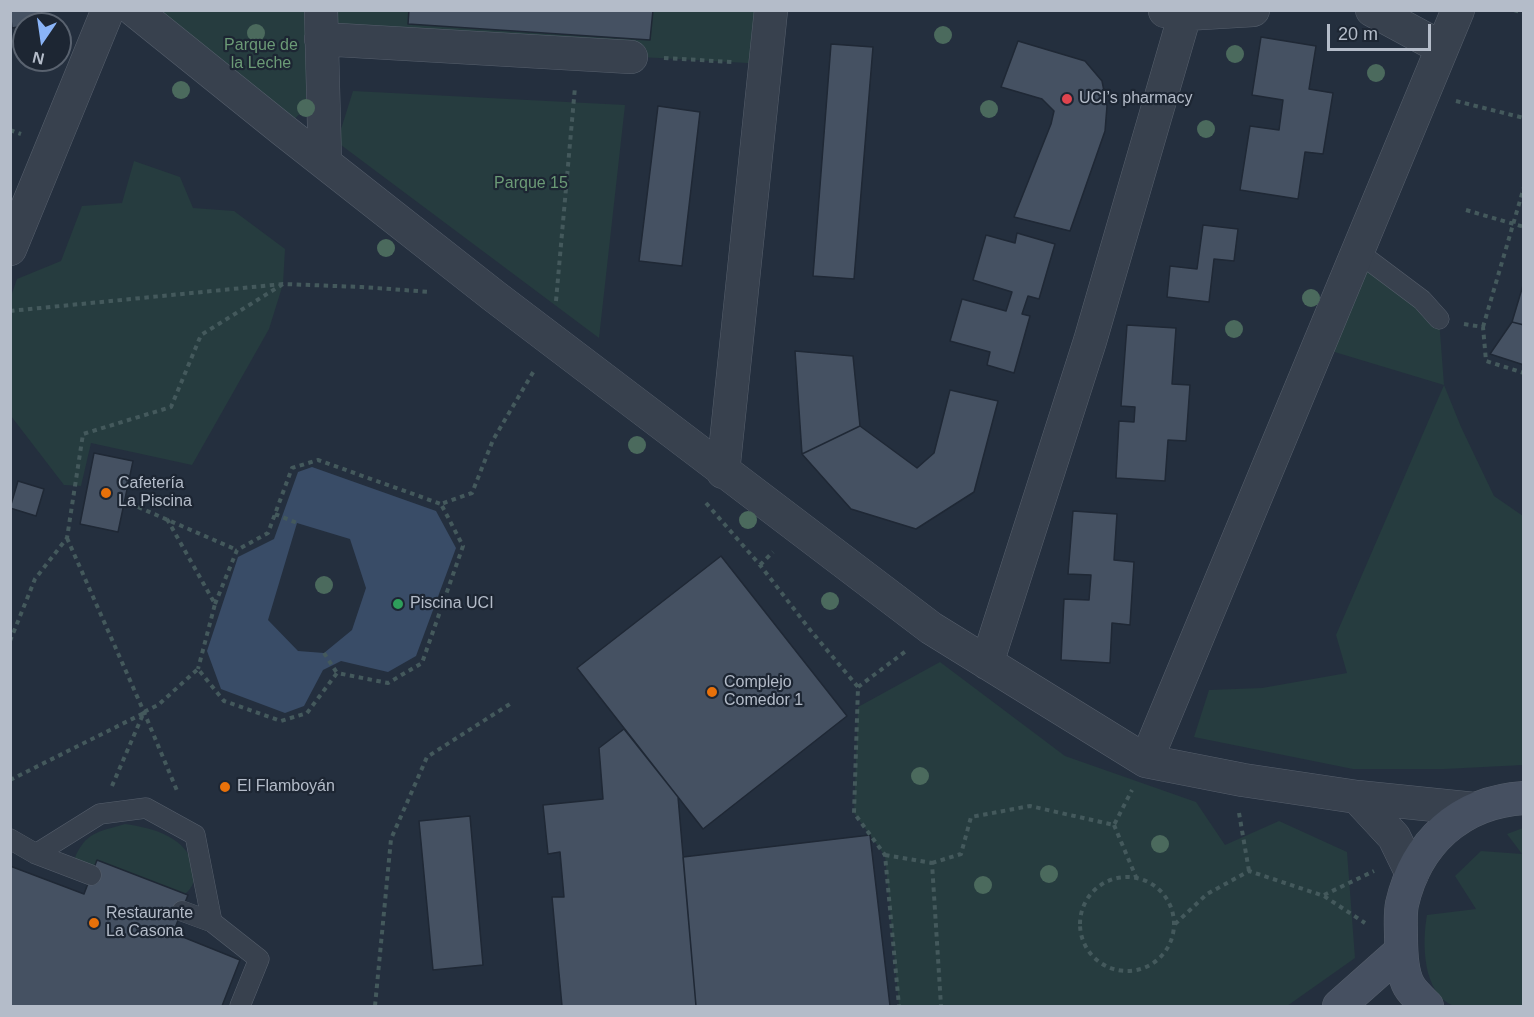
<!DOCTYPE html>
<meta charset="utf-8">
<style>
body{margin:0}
#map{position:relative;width:1534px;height:1017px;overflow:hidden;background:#242f3e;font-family:Helvetica,sans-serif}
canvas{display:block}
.frame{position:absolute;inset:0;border:12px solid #b4bcc9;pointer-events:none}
.north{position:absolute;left:12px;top:12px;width:60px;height:60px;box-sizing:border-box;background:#1d2633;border:2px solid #59626f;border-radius:50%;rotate:193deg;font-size:16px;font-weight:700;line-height:24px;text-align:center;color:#b4bcc9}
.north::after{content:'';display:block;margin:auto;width:21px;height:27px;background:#8ab4f8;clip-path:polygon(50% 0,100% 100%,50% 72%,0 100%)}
.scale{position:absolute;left:1327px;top:24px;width:104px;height:27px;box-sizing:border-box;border:3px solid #b4bcc9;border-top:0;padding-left:8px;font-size:18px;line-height:21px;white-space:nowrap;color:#b4bcc9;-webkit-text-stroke:4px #1d2633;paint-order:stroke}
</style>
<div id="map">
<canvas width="1534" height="1017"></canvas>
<div class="frame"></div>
<div class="north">N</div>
<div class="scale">20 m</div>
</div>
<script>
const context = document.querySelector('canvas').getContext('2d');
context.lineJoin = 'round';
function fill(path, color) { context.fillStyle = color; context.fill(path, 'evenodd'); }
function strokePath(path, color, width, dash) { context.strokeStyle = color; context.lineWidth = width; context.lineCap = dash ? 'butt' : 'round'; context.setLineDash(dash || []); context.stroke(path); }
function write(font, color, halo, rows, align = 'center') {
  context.font = font + ' Helvetica,sans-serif'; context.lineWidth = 4.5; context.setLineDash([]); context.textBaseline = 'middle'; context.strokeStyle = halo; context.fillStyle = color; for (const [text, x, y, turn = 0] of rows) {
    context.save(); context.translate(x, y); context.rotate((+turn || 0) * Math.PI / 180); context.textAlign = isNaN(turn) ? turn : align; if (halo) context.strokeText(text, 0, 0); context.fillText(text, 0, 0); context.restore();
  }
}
fill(new Path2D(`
 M 134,11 L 306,11 L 306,108 L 283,130 Z
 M 321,11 L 771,11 L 765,64 L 321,39 Z
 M 353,91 L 625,105 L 599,338 L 337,142 Z
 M 134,161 L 180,177 L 193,208 L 234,211 L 285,249 L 283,284 L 269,329 L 192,465 L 91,443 L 81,486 L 64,485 L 11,416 L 10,299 L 17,279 L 61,261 L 82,206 L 122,203 Z
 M 1358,252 L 1439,319 L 1444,385 L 1461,427 L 1494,496 L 1523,516 L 1523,765 L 1444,769 L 1353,769 L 1194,737 L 1209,690 L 1262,688 L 1347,673 L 1336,635 L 1444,385 L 1318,347 Z
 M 940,662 L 1065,756 L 1196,802 L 1225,845 L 1279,821 L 1347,852 L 1355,958 L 1287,1006 L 899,1006 L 885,856 L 854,813 L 858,707 Z
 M 125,824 C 153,828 189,837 194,870 C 196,883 191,890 181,897 L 74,860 C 85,832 98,832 125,824 Z
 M 1523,828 L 1523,1006 C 1509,1007 1465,1010 1454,1006 C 1422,994 1422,942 1427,915 L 1476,909 L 1455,876 L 1481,851 L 1522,854 L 1507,834 Z`), '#263c3f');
fill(new Path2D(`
 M 312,467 L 436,511 L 456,548 L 416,656 L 388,672 L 341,661 L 323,670 L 304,706 L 285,713 L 221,689 L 207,651 L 238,557 L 274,539 L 298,472 ZM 297,523 L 350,539 L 366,588 L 352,630 L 324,653 L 298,651 L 268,620 Z`), '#394c67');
const building = new Path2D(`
 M 10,10 L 40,10 L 42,21 L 24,24 L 24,26 L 12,28 Z
 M 409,10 L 653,10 L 650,40 L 408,24 Z
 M 1261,37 L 1316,46 L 1309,89 L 1333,93 L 1323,154 L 1305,152 L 1298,199 L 1240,190 L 1250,126 L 1279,130 L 1283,100 L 1252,95 Z
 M 1018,41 L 1085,61 L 1102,81 L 1107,106 L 1105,131 L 1070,231 L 1014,217 L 1051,124 L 1054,111 L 1042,99 L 1001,87 Z
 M 831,44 L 873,47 L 854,279 L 813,276 Z
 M 658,106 L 700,112 L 682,266 L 639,261 Z
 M 1203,225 L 1238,229 L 1234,261 L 1214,259 L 1209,302 L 1167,297 L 1170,266 L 1197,269 Z
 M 1017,233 L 1055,244 L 1039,299 L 1028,296 L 1022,314 L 1030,316 L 1014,373 L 987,365 L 990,352 L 950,341 L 962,299 L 1006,311 L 1012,292 L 973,280 L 986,235 L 1015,243 Z
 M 1524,282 L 1524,325 L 1512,322 Z
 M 1512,322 L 1524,325 L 1524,365 L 1490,354 Z
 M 1127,325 L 1176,328 L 1172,384 L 1190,385 L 1186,441 L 1168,440 L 1165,481 L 1116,478 L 1119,421 L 1134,422 L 1135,407 L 1121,406 Z
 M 795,351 L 853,356 L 860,426 L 802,454 Z
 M 950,390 L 998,401 L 974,492 L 916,529 L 851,509 L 802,454 L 860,426 L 917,468 L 934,453 Z
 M 94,453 L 133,461 L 118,532 L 80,524 Z
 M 18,481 L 44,489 L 36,516 L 10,508 Z
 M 1073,511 L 1117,514 L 1114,560 L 1134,562 L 1130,625 L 1112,623 L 1110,663 L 1061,660 L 1064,599 L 1089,600 L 1091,575 L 1068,574 Z
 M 721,556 L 847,716 L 703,829 L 577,668 Z
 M 624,729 L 678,797 L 696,1006 L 562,1006 L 552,897 L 564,897 L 560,852 L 548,854 L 543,805 L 603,799 L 599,748 Z
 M 470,816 L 483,965 L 433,970 L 419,821 Z
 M 870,835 L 890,1006 L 696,1006 L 683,857 Z
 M 97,860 L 188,895 L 173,933 L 240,960 L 222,1006 L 10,1006 L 10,866 L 84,894 Z`);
fill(building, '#455162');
strokePath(building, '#1f2835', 1.5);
const lane = new Path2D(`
 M 1358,252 L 1422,300 L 1439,319
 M 10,839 L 36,854 L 91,875
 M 36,854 L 100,814 L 146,808 L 195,835 L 212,922
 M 182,911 L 212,922 L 259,959 L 240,1006`);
const street = new Path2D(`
 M 134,10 L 283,130 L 494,296 L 931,628 L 1146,761 L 1243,780 L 1357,797
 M 321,10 L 325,163
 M 1372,10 L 1442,48
 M 1165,11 L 1185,14 L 1253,10
 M 321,39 L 631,57
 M 10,249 L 108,10
 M 723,472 L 771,10
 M 987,663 L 1090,341 L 1185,14
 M 1146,761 L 1458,10
 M 1412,874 L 1394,837 L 1357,797 L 1474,809`);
const secondary = new Path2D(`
 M 1339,1006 L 1401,951
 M 1427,1006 C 1421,1000 1413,993 1409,986 C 1402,974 1401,949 1401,936 C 1401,926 1400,914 1402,904 C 1416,843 1460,802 1524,798`);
strokePath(lane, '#565f6c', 21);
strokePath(street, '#565f6c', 34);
strokePath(secondary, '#565f6c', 34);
strokePath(new Path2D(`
 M 1514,10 L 1524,13
 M 664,58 L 732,62
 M 1456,101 L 1524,118
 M 10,130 L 21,134
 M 1466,210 L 1524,227
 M 556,301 L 575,87
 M 10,311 L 283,284 L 362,287 L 431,292
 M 1464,324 L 1483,327 L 1486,361 L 1524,373
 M 1483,327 L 1524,187
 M 706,503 L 760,565 L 811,631 L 858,687 L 854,813 L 885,855 L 899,1006
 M 138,507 L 237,550
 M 275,514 L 297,523
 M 167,519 L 215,604 L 198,669
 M 67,538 L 144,712 L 178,793
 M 760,565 L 773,552
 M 215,604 L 237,550 L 268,533 L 292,468 L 318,460 L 441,504
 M 10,641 L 35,579 L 67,538 L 83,434 L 171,407 L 201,335 L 283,284
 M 324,653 L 337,673
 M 858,687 L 906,651
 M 10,780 L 144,713
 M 112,786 L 144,712 L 158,705 L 198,669 L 224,701 L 281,721 L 307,713 L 337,673 L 388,683 L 422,663 L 463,546 L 441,504 L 472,493 L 493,440 L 535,369
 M 1239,813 L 1249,871
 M 1114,825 L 1136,877
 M 885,855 L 932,863 L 941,1006
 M 932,863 L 961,854 L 971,817 L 1030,806 L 1114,825 L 1132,790
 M1080 924a47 47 0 1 1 94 0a47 47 0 1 1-94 0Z
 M 1324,895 L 1374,871
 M 1175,924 L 1207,894 L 1249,871 L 1324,896 L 1365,923
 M 375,1006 L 391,839 L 427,757 L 513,702`), '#44595c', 4, [4.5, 4.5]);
strokePath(lane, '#38414e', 20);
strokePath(street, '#38414e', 33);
strokePath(secondary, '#465061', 33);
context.fillStyle = '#4b6a5d';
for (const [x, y] of [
 [256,33],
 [943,35],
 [1235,54],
 [1376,73],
 [181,90],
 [306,108],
 [989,109],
 [1206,129],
 [386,248],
 [1311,298],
 [1234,329],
 [637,445],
 [748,520],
 [324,585],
 [830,601],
 [920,776],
 [1160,844],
 [1049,874],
 [983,885]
]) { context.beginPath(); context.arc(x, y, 9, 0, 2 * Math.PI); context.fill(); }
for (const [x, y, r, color] of [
 [1067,99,6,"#e0444e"],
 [106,493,6,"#e8710a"],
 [398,604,6,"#2e9e5b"],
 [712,692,6,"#e8710a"],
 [225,787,6,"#e8710a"],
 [94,923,6,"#e8710a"]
]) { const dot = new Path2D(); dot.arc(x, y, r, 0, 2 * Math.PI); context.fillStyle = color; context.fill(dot); strokePath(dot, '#1d2633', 2); }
write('16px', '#6b9a76', '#1d2633', [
 ["Parque de",261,46],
 ["la Leche",261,64],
 ["Parque 15",531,184]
]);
write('16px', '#b4bcc9', '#1d2633', [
 ["UCI’s pharmacy",1079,99],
 ["Cafetería",118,484],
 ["La Piscina",118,502],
 ["Piscina UCI",410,604],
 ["Complejo",724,683],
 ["Comedor 1",724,701],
 ["El Flamboyán",237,787],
 ["Restaurante",106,914],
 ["La Casona",106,932]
], 'left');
</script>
